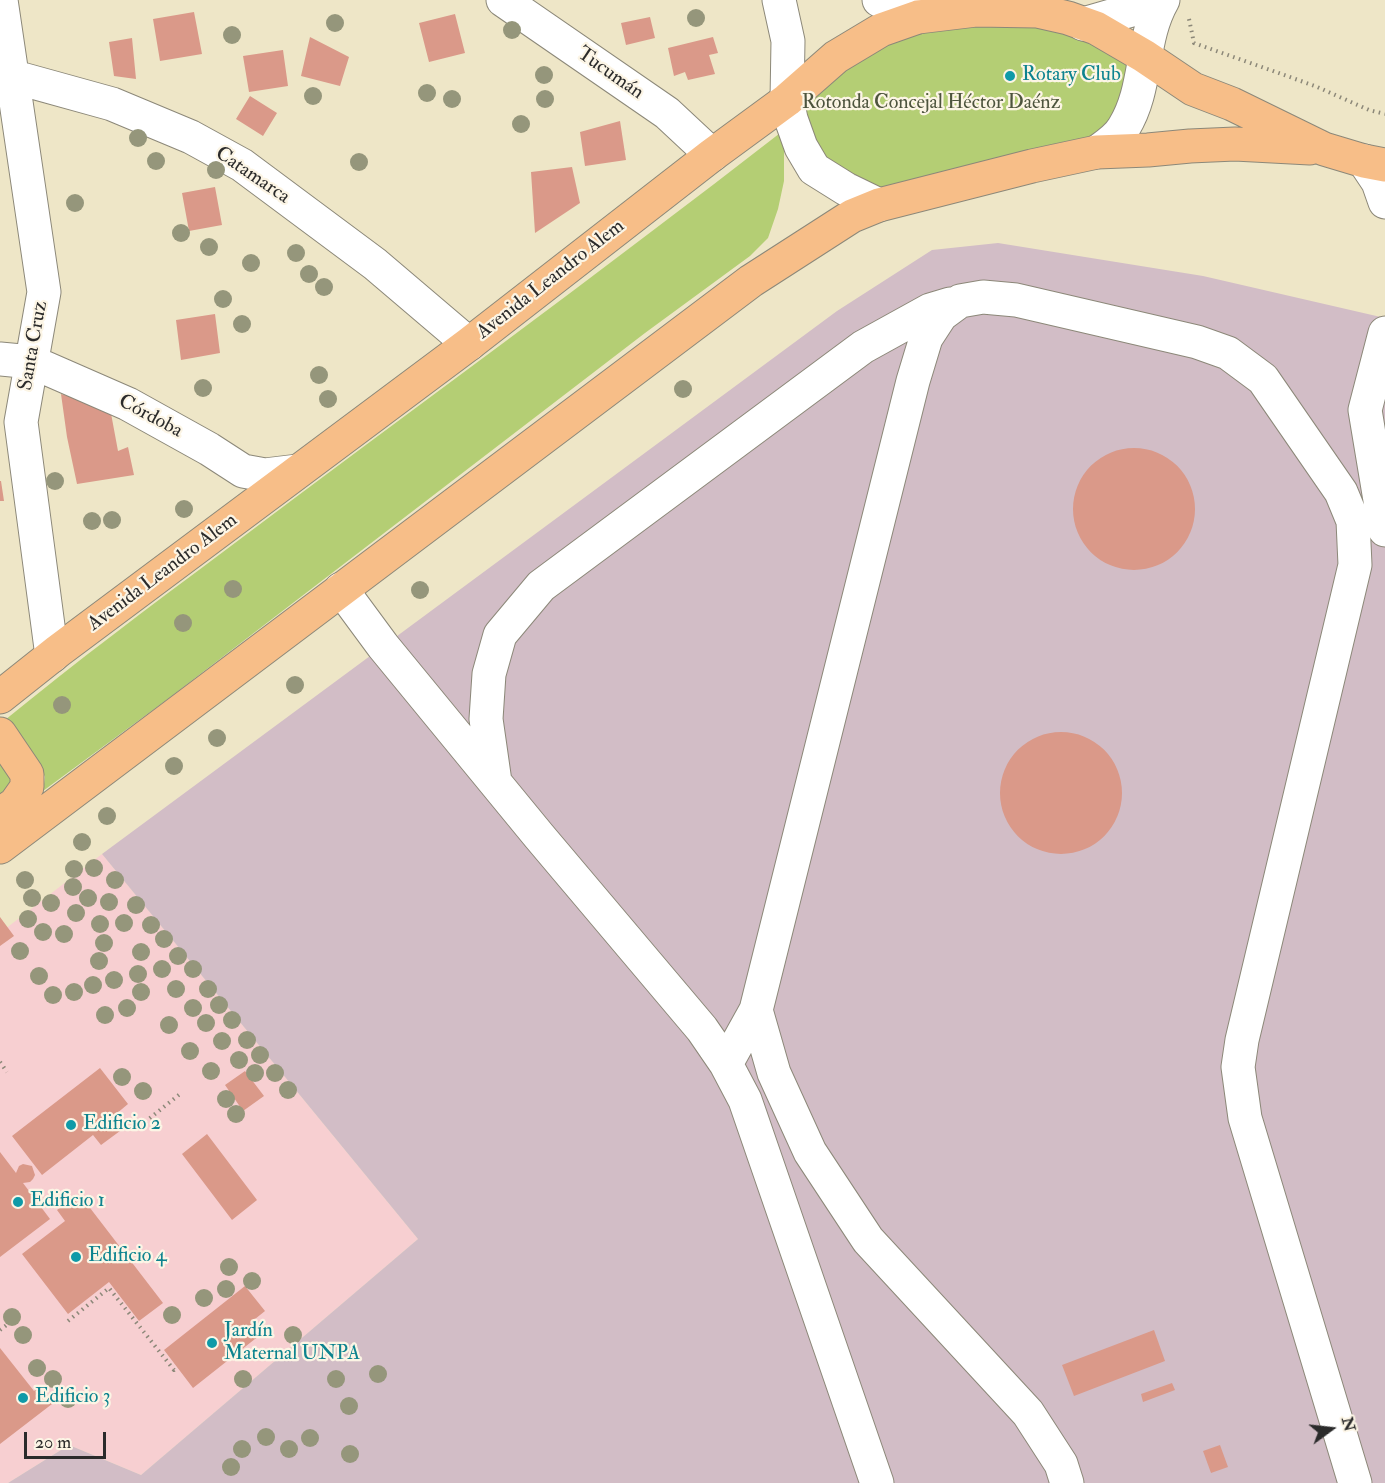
<!DOCTYPE html>
<meta charset="utf-8">
<style>
body{margin:0}
#map{position:relative;width:1385px;height:1483px;overflow:hidden;background:#eee6c7;font-family:"IM FELL Double Pica",serif}
canvas{display:block}
.north{position:absolute;left:1301px;top:1399px;width:60px;height:60px;-webkit-text-stroke:4px #fcf5e5;paint-order:stroke;rotate:75deg;font-size:16px;font-weight:700;line-height:24px;text-align:center;color:#2b2b2b}
.north::after{content:'';display:block;margin:auto;width:21px;height:27px;background:#2b2b2b;clip-path:polygon(50% 0,100% 100%,50% 72%,0 100%)}
.scale{position:absolute;left:24px;top:1432px;width:82px;height:27px;box-sizing:border-box;border:3px solid #2b2b2b;border-top:0;padding-left:8px;font-size:18px;line-height:21px;white-space:nowrap;color:#2b2b2b;-webkit-text-stroke:4px #fcf5e5;paint-order:stroke}
</style>
<div id="map">
<canvas width="1385" height="1483"></canvas>
<div class="north">N</div>
<div class="scale">20 m</div>
</div>
<script>
const context = document.querySelector('canvas').getContext('2d');
context.lineJoin = 'round';
function fill(path, color) { context.fillStyle = color; context.fill(path, 'evenodd'); }
function strokePath(path, color, width, dash) { context.strokeStyle = color; context.lineWidth = width; context.lineCap = dash ? 'butt' : 'round'; context.setLineDash(dash || []); context.stroke(path); }
function write(font, color, halo, rows, align = 'center') {
  context.font = font + ' "IM FELL Double Pica",serif'; context.lineWidth = 4.5; context.setLineDash([]); context.textBaseline = 'middle'; context.strokeStyle = halo; context.fillStyle = color; for (const [text, x, y, turn = 0] of rows) {
    context.save(); context.translate(x, y); context.rotate((+turn || 0) * Math.PI / 180); context.textAlign = isNaN(turn) ? turn : align; if (halo) context.strokeText(text, 0, 0); context.fillText(text, 0, 0); context.restore();
  }
}
fill(new Path2D(`
 M 102,854 L 418,1239 L 141,1475 L 69,1445 L 8,1483 L 0,1483 L 0,933 Z`), '#f7cfd1');
fill(new Path2D(`
 M 998,243 L 1203,276 L 1385,318 L 1385,1483 L 8,1483 L 69,1445 L 141,1475 L 418,1239 L 102,854 L 837,311 L 932,250 Z`), '#d2bdc6');
fill(new Path2D(`
 M 1037,11 L 1144,56 L 1124,128 L 879,205 L 846,189 L 791,119 L 881,30 Z
 M 784,130 L 784,181 L 778,209 L 768,238 L 750,256 L 645,333 L 169,698 L 43,791 L 45,777 L 39,764 L 5,720 C 76,662 149,607 223,552 C 410,411 599,274 784,130 Z
 M 0,754 L 15,779 L 0,801 Z`), '#b4ce74');
fill(new Path2D(`
 M 194,12 L 202,54 L 160,61 L 153,19 Z
 M 455,14 L 465,53 L 429,62 L 419,23 Z
 M 650,17 L 655,38 L 626,45 L 621,23 Z
 M 310,37 L 349,57 L 340,86 L 301,76 Z
 M 713,37 L 718,53 L 709,55 L 715,74 L 688,80 L 685,72 L 674,76 L 668,48 Z
 M 132,38 L 136,79 L 114,76 L 109,42 Z
 M 283,50 L 288,86 L 249,92 L 243,56 Z
 M 250,96 L 277,113 L 263,136 L 236,119 Z
 M 620,121 L 626,160 L 585,166 L 580,132 Z
 M 572,167 L 580,203 L 535,233 L 531,172 Z
 M 215,187 L 222,225 L 189,231 L 182,193 Z
 M 215,314 L 220,353 L 181,360 L 176,320 Z
 M 61,394 L 110,408 L 118,451 L 128,447 L 134,475 L 77,484 L 67,437 Z
 M1073 509a61 61 0 1 1 122 0a61 61 0 1 1-122 0Z
 M 0,481 L 1,481 L 4,501 L 0,501 Z
 M1000 793a61 61 0 1 1 122 0a61 61 0 1 1-122 0Z
 M 0,917 L 14,936 L 0,946 Z
 M 100,1068 L 128,1104 L 110,1119 L 120,1131 L 101,1145 L 93,1135 L 42,1175 L 12,1136 Z
 M 245,1071 L 264,1096 L 243,1111 L 225,1085 Z
 M 207,1134 L 257,1200 L 232,1220 L 182,1154 Z
 M 0,1152 L 16,1173 L 19,1166 L 23,1164 L 32,1166 L 35,1175 L 33,1179 L 30,1182 L 23,1183 L 50,1219 L 0,1257 Z
 M 73,1198 L 82,1208 L 87,1204 L 163,1303 L 139,1321 L 109,1282 L 68,1314 L 22,1254 L 65,1221 L 57,1210 Z
 M 245,1286 L 265,1311 L 250,1323 L 260,1335 L 193,1388 L 164,1350 Z
 M 1154,1330 L 1165,1361 L 1074,1396 L 1062,1365 Z
 M 0,1348 L 34,1391 L 39,1387 L 52,1404 L 0,1444 Z
 M 1172,1383 L 1175,1390 L 1143,1402 L 1141,1394 Z
 M 1220,1445 L 1228,1467 L 1211,1473 L 1203,1451 Z`), '#da9989');
const minor = new Path2D(`
 M 1,0 L 44,292 L 21,422 L 52,656
 M 503,0 L 667,113 L 712,155
 M 779,0 L 788,41 L 787,100 L 791,119 L 801,147 L 814,169 L 846,189 L 879,205
 M 879,0 L 918,17
 M 1083,24 L 1139,8 L 1150,0
 M 0,73 L 112,104 L 191,137 L 242,165 L 375,264 L 469,344
 M 1097,152 C 1107,145 1118,138 1124,127 C 1148,88 1140,40 1163,0
 M 1364,161 L 1378,182 L 1385,202
 M 1385,333 L 1365,410 L 1385,530
 M 0,359 L 32,362 L 128,404 L 209,449 L 243,471 L 265,475 L 298,471
 M 341,589 L 383,646 L 539,836 L 702,1029 L 726,1064 L 745,1100 L 877,1483
 M 495,782 L 486,719 L 489,674 L 500,635 L 541,586 L 863,347 L 930,310 L 950,304
 M 756,1010 L 774,1073 L 810,1152 L 868,1240 L 1028,1413 L 1061,1464 L 1067,1483
 M 726,1064 L 756,1010 L 913,381 L 926,338 L 941,315 L 960,301 L 983,297 L 1016,300 L 1197,342 L 1228,353 L 1263,379 L 1341,492 L 1353,521 L 1355,565 L 1242,1040 L 1238,1067 L 1245,1118 L 1355,1483`);
const highway = new Path2D(`
 M 0,697 L 58,651 L 469,344 L 712,155 L 787,100 L 836,57 L 881,30 L 918,17 L 976,10 L 1037,11 L 1068,18 L 1096,28 L 1144,56 L 1193,89 L 1232,104 L 1324,149 L 1364,161 L 1385,165
 M 0,734 L 27,774 L 27,787 L 15,804 L 0,814
 M 0,847 L 751,281 L 852,216 L 879,205 L 1032,166 L 1097,152 L 1148,150 L 1190,146 L 1235,144 L 1310,148`);
strokePath(minor, '#8c8879', 35);
strokePath(highway, '#8c8879', 35);
strokePath(new Path2D(`
 M 1189,19 L 1194,43 L 1315,86 L 1369,110 L 1385,114
 M 0,1062 L 7,1072
 M 145,1122 L 180,1094
 M 68,1321 L 109,1288 L 174,1370 L 177,1367
 M 0,1330 L 16,1318`), '#8c8879', 4, [1.5, 4.5]);
strokePath(minor, '#fff', 33);
strokePath(highway, '#f7be88', 33);
context.fillStyle = '#95967b';
for (const [x, y] of [
 [696,18],
 [335,23],
 [512,30],
 [232,35],
 [544,75],
 [427,93],
 [313,96],
 [452,99],
 [545,99],
 [521,124],
 [138,138],
 [156,161],
 [359,162],
 [216,170],
 [75,203],
 [181,233],
 [209,247],
 [296,253],
 [251,263],
 [309,274],
 [324,287],
 [223,299],
 [242,324],
 [319,375],
 [203,388],
 [683,389],
 [328,399],
 [55,481],
 [184,509],
 [112,520],
 [92,521],
 [233,589],
 [420,590],
 [183,623],
 [295,685],
 [62,705],
 [217,738],
 [174,766],
 [107,816],
 [82,842],
 [94,868],
 [74,869],
 [25,880],
 [115,880],
 [73,887],
 [32,898],
 [88,898],
 [109,902],
 [51,903],
 [136,905],
 [76,913],
 [28,919],
 [124,923],
 [100,924],
 [151,925],
 [43,932],
 [64,934],
 [164,939],
 [104,943],
 [20,951],
 [141,952],
 [178,956],
 [99,961],
 [162,969],
 [193,969],
 [138,974],
 [39,976],
 [114,980],
 [93,985],
 [176,989],
 [208,989],
 [74,992],
 [141,992],
 [53,995],
 [219,1005],
 [127,1008],
 [193,1008],
 [105,1015],
 [232,1020],
 [206,1023],
 [169,1025],
 [247,1040],
 [222,1041],
 [190,1051],
 [260,1055],
 [239,1060],
 [211,1071],
 [255,1073],
 [275,1073],
 [122,1077],
 [288,1090],
 [143,1091],
 [226,1099],
 [236,1114],
 [229,1267],
 [252,1281],
 [226,1289],
 [204,1298],
 [172,1315],
 [12,1317],
 [23,1335],
 [293,1335],
 [37,1368],
 [378,1374],
 [53,1379],
 [243,1379],
 [336,1379],
 [68,1399],
 [349,1406],
 [266,1437],
 [310,1438],
 [242,1449],
 [289,1449],
 [350,1454],
 [231,1467]
]) { context.beginPath(); context.arc(x, y, 9, 0, 2 * Math.PI); context.fill(); }
for (const [x, y, r, color] of [
 [1010,76,6,"#0f9aa8"],
 [71,1125,6,"#0f9aa8"],
 [18,1202,6,"#0f9aa8"],
 [76,1257,6,"#0f9aa8"],
 [212,1343,6,"#0f9aa8"],
 [23,1398,6,"#0f9aa8"]
]) { const dot = new Path2D(); dot.arc(x, y, r, 0, 2 * Math.PI); context.fillStyle = color; context.fill(dot); strokePath(dot, '#fcf5e5', 2); }
write('20px', '#2b2b2b', '#fcf5e5', [
 ["Tucumán",610,74,35],
 ["Catamarca",252,176,34],
 ["Avenida Leandro Alem",551,280,-38],
 ["Santa Cruz",34,346,-80],
 ["Córdoba",150,417,28],
 ["Avenida Leandro Alem",163,573,-37]
]);
write('20px', '#0d838f', '#fcf5e5', [
 ["Rotary Club",1022,76],
 ["Edificio 2",83,1125],
 ["Edificio 1",30,1202],
 ["Edificio 4",88,1257],
 ["Jardín",224,1332],
 ["Maternal UNPA",224,1355],
 ["Edificio 3",35,1398]
], 'left');
write('20px', '#4d543d', '#fcf5e5', [
 ["Rotonda Concejal Héctor Daénz",931,104]
]);
</script>
